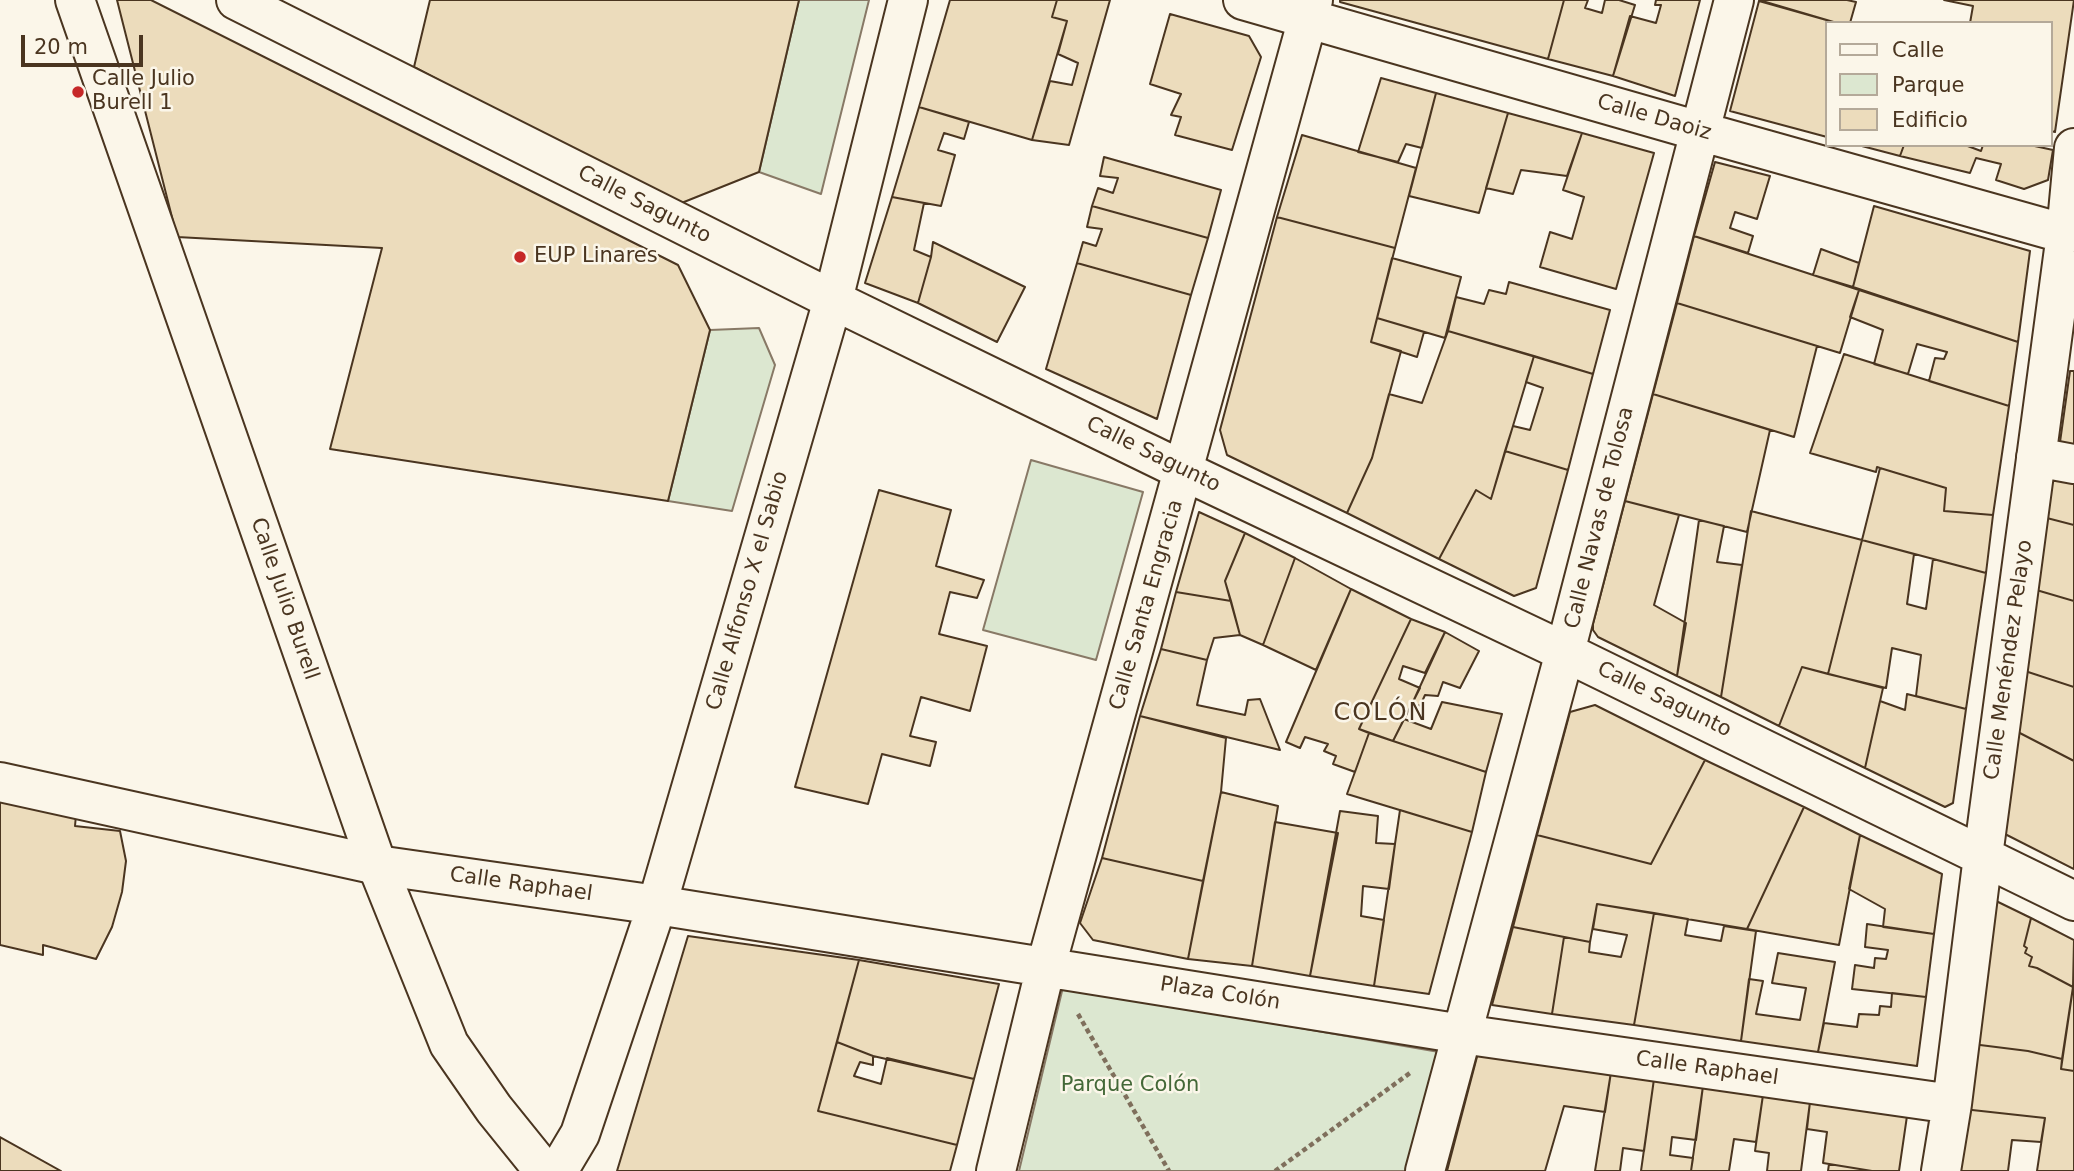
<!DOCTYPE html>
<meta charset="utf-8">
<style>
body{margin:0}
#map{position:relative;width:2074px;height:1171px;overflow:hidden;background:#fbf6e9;font-family:"DejaVu Sans",sans-serif}
canvas{display:block}
.legend{position:absolute;left:1825px;top:21px;width:228px;height:126px;box-sizing:border-box;background:#fbf6e9;border:2px solid #b4a999;margin:0;padding:9px 12px;list-style:none;font-size:21px;color:#4a3520}
.legend li{display:flex;align-items:center;gap:14px;height:35px}
.legend b{width:35px;border:2px solid #b4a999}
.scale{position:absolute;left:21px;top:35px;width:122px;height:32px;box-sizing:border-box;border:4px solid #4a3520;border-top:0;padding-left:9px;font-size:21px;line-height:24px;white-space:nowrap;color:#4a3520;-webkit-text-stroke:5px #fbf6e9;paint-order:stroke}
</style>
<div id="map">
<canvas width="2074" height="1171"></canvas>
<ul class="legend">
<li><b style="height:9px;background:#fbf6e9"></b>Calle</li>
<li><b style="height:19px;background:#dce7d0"></b>Parque</li>
<li><b style="height:19px;background:#ecdcbc"></b>Edificio</li>
</ul>
<div class="scale">20 m</div>
</div>
<script>
const context = document.querySelector('canvas').getContext('2d');
context.lineJoin = 'round';
function fill(path, color) { context.fillStyle = color; context.fill(path, 'evenodd'); }
function strokePath(path, color, width, dash) { context.strokeStyle = color; context.lineWidth = width; context.lineCap = dash ? 'butt' : 'round'; context.setLineDash(dash || []); context.stroke(path); }
function write(font, color, halo, rows, align = 'center') {
  context.font = font + ' "DejaVu Sans",sans-serif'; context.lineWidth = 5; context.setLineDash([]); context.textBaseline = 'middle'; context.strokeStyle = halo; context.fillStyle = color; for (const [text, x, y, turn = 0] of rows) {
    context.save(); context.translate(x, y); context.rotate((+turn || 0) * Math.PI / 180); context.textAlign = isNaN(turn) ? turn : align; if (halo) context.strokeText(text, 0, 0); context.fillText(text, 0, 0); context.restore();
  }
}
const green = new Path2D(`
 M 799,0 L 869,0 L 821,194 L 759,172 Z
 M 759,328 L 775,365 L 732,511 L 668,501 L 710,330 Z
 M 1031,460 L 1143,492 L 1096,660 L 983,630 Z
 M 1063,987 L 1439,1052 L 1407,1171 L 1019,1171 Z`);
fill(green, '#dce7d0');
strokePath(green, '#887966', 2);
const building = new Path2D(`
 M 117,0 L 151,0 L 678,265 L 710,330 L 668,501 L 330,449 L 382,248 L 177,237 Z
 M 430,0 L 799,0 L 759,172 L 674,206 L 414,67 Z
 M 950,0 L 1057,0 L 1052,17 L 1067,21 L 1032,140 L 919,107 Z
 M 1057,0 L 1110,0 L 1069,145 L 1032,140 L 1050,81 L 1072,85 L 1078,63 L 1058,54 L 1067,21 L 1052,17 Z
 M 1340,0 L 1564,0 L 1548,59 L 1340,2 Z
 M 1564,0 L 1588,0 L 1585,8 L 1602,13 L 1605,0 L 1619,0 L 1635,5 L 1613,76 L 1548,59 Z
 M 1656,0 L 1700,0 L 1675,96 L 1613,76 L 1630,16 L 1656,23 L 1661,5 L 1655,5 Z
 M 1759,0 L 1847,0 L 1856,2 L 1850,23 L 1837,23 Z
 M 1944,0 L 2074,0 L 2055,132 L 2051,131 L 2051,23 L 1970,23 L 1973,6 Z
 M 1759,1 L 1837,23 L 1827,23 L 1827,137 L 1730,111 Z
 M 1170,14 L 1249,36 L 1261,57 L 1232,150 L 1175,135 L 1181,117 L 1171,115 L 1181,94 L 1150,84 Z
 M 1381,78 L 1436,93 L 1422,148 L 1406,144 L 1398,162 L 1358,152 Z
 M 1436,93 L 1508,113 L 1479,213 L 1409,196 Z
 M 919,107 L 969,122 L 964,139 L 944,133 L 938,150 L 955,155 L 941,206 L 892,197 Z
 M 1508,113 L 1582,133 L 1567,176 L 1521,170 L 1513,194 L 1486,188 Z
 M 1582,133 L 1654,153 L 1616,289 L 1540,267 L 1550,232 L 1572,239 L 1584,197 L 1563,190 Z
 M 1302,135 L 1416,168 L 1395,248 L 1277,217 Z
 M 1858,145 L 1904,145 L 1900,156 Z
 M 1904,145 L 1965,145 L 1981,151 L 1983,145 L 2030,145 L 2053,150 L 2048,180 L 2024,189 L 1996,180 L 2001,164 L 1976,158 L 1970,173 L 1900,156 Z
 M 1104,157 L 1221,190 L 1208,238 L 1092,206 L 1098,188 L 1113,193 L 1118,178 L 1100,176 Z
 M 1715,162 L 1770,176 L 1757,219 L 1735,212 L 1730,228 L 1753,236 L 1748,253 L 1694,236 Z
 M 892,197 L 924,203 L 914,250 L 931,257 L 918,303 L 865,283 Z
 M 1092,206 L 1208,238 L 1191,295 L 1077,263 L 1083,242 L 1096,246 L 1102,229 L 1087,227 Z
 M 1874,206 L 2030,251 L 2018,342 L 1853,287 Z
 M 1277,217 L 1395,248 L 1371,342 L 1401,351 L 1372,458 L 1347,513 L 1227,455 L 1220,430 Z
 M 1694,236 L 1859,290 L 1840,353 L 1677,303 Z
 M 933,242 L 1025,287 L 997,342 L 918,303 L 931,257 Z
 M 1821,249 L 1859,263 L 1853,287 L 1813,275 Z
 M 1392,258 L 1461,277 L 1445,338 L 1377,318 Z
 M 1077,263 L 1191,295 L 1157,419 L 1046,369 Z
 M 1509,282 L 1610,310 L 1593,374 L 1448,331 L 1456,297 L 1484,304 L 1489,290 L 1506,294 Z
 M 1859,290 L 2018,342 L 2009,406 L 1929,381 L 1935,358 L 1944,359 L 1947,352 L 1917,344 L 1908,374 L 1874,364 L 1883,330 L 1850,317 Z
 M 1677,303 L 1817,346 L 1794,437 L 1653,394 Z
 M 1377,318 L 1424,332 L 1417,357 L 1371,342 Z
 M 1448,331 L 1534,356 L 1491,499 L 1476,490 L 1439,559 L 1347,513 L 1372,458 L 1389,394 L 1422,403 Z
 M 1844,354 L 2009,406 L 1993,515 L 1944,511 L 1946,488 L 1880,468 L 1877,467 L 1876,472 L 1810,453 Z
 M 1534,356 L 1593,374 L 1568,470 L 1505,451 L 1513,426 L 1530,430 L 1543,388 L 1526,382 Z
 M 2070,371 L 2074,371 L 2074,445 L 2060,442 Z
 M 1653,394 L 1770,430 L 1747,532 L 1625,501 Z
 M 1505,451 L 1568,470 L 1536,588 L 1514,596 L 1439,559 L 1476,490 L 1491,499 Z
 M 1880,468 L 1946,488 L 1944,511 L 1993,515 L 1986,573 L 1862,540 Z
 M 2049,478 L 2074,483 L 2074,525 L 2043,517 Z
 M 879,490 L 951,510 L 936,566 L 984,580 L 977,598 L 950,592 L 939,634 L 987,646 L 970,711 L 921,697 L 910,736 L 936,742 L 930,766 L 882,754 L 868,804 L 795,787 Z
 M 1625,501 L 1679,515 L 1654,605 L 1686,623 L 1677,676 L 1598,637 L 1593,630 L 1593,624 Z
 M 1751,511 L 1862,540 L 1828,674 L 1802,667 L 1779,726 L 1721,697 Z
 M 1199,512 L 1245,533 L 1225,581 L 1231,601 L 1176,592 Z
 M 2043,517 L 2074,525 L 2074,601 L 2033,589 Z
 M 1699,520 L 1724,526 L 1717,562 L 1742,565 L 1721,697 L 1677,676 Z
 M 1245,533 L 1295,558 L 1263,645 L 1240,635 L 1225,581 Z
 M 1862,540 L 1914,554 L 1907,604 L 1926,609 L 1933,559 L 1986,573 L 1966,709 L 1916,696 L 1921,655 L 1892,648 L 1886,688 L 1828,674 Z
 M 1295,558 L 1351,589 L 1316,670 L 1263,645 Z
 M 1351,589 L 1411,619 L 1359,729 L 1369,733 L 1355,772 L 1333,764 L 1336,756 L 1324,751 L 1328,744 L 1305,737 L 1300,748 L 1286,742 Z
 M 2033,589 L 2074,601 L 2074,687 L 2022,670 Z
 M 1176,592 L 1231,601 L 1240,635 L 1214,638 L 1207,660 L 1161,649 Z
 M 1411,619 L 1445,632 L 1425,673 L 1403,666 L 1399,679 L 1420,688 L 1393,741 L 1359,729 Z
 M 1445,632 L 1479,651 L 1460,688 L 1443,682 L 1438,696 L 1425,695 L 1420,706 L 1412,704 Z
 M 1161,649 L 1207,660 L 1197,705 L 1245,715 L 1248,700 L 1260,699 L 1280,750 L 1140,716 Z
 M 1802,667 L 1883,688 L 1865,768 L 1779,726 Z
 M 2022,670 L 2074,687 L 2074,761 L 2014,730 Z
 M 1907,694 L 1966,709 L 1953,803 L 1945,807 L 1865,768 L 1880,701 L 1905,710 Z
 M 1442,702 L 1502,714 L 1486,772 L 1393,741 L 1404,719 L 1431,729 Z
 M 1595,705 L 1705,760 L 1651,864 L 1537,835 L 1570,712 Z
 M 1140,716 L 1226,738 L 1221,792 L 1203,881 L 1102,858 Z
 M 2014,730 L 2074,761 L 2074,869 L 2001,832 Z
 M 1369,733 L 1486,772 L 1472,832 L 1347,794 Z
 M 1705,760 L 1804,807 L 1747,929 L 1597,904 L 1590,942 L 1513,927 L 1537,835 L 1651,864 Z
 M 1221,792 L 1278,806 L 1252,966 L 1188,959 Z
 M 0,799 L 76,815 L 75,826 L 120,831 L 126,861 L 122,892 L 112,927 L 96,959 L 43,945 L 43,955 L 0,945 Z
 M 1804,807 L 1860,835 L 1839,945 L 1747,929 Z
 M 1400,810 L 1472,832 L 1429,994 L 1374,986 Z
 M 1340,811 L 1378,816 L 1376,843 L 1395,844 L 1389,889 L 1363,886 L 1361,916 L 1384,920 L 1374,986 L 1310,976 Z
 M 1275,822 L 1338,833 L 1310,976 L 1252,966 Z
 M 1860,835 L 1942,874 L 1934,934 L 1883,927 L 1885,909 L 1849,889 Z
 M 1102,858 L 1203,881 L 1188,959 L 1093,940 L 1080,923 Z
 M 1992,899 L 2031,918 L 2024,946 L 2027,948 L 2025,953 L 2032,957 L 2029,966 L 2037,968 L 2073,987 L 2062,1059 L 2028,1051 L 1972,1044 Z
 M 1597,904 L 1654,913 L 1634,1025 L 1552,1014 L 1564,937 L 1590,942 L 1589,952 L 1621,957 L 1627,935 L 1593,929 Z
 M 1654,913 L 1688,919 L 1685,935 L 1721,941 L 1724,926 L 1756,931 L 1741,1041 L 1634,1025 Z
 M 2031,918 L 2074,940 L 2073,987 L 2037,968 L 2029,966 L 2032,957 L 2025,953 L 2027,948 L 2024,946 Z
 M 1867,924 L 1934,934 L 1926,997 L 1852,989 L 1855,965 L 1874,968 L 1875,958 L 1886,959 L 1888,950 L 1865,947 Z
 M 1513,927 L 1564,937 L 1552,1014 L 1492,1005 Z
 M 688,936 L 859,960 L 818,1111 L 957,1145 L 950,1171 L 617,1171 Z
 M 1778,953 L 1835,962 L 1818,1052 L 1741,1041 L 1749,979 L 1763,981 L 1756,1014 L 1800,1020 L 1806,988 L 1772,983 Z
 M 859,960 L 999,984 L 974,1079 L 873,1056 L 837,1042 Z
 M 2074,981 L 2074,1071 L 2061,1069 Z
 M 1892,993 L 1926,997 L 1917,1066 L 1818,1052 L 1824,1023 L 1857,1027 L 1859,1014 L 1879,1015 L 1880,1006 L 1891,1007 Z
 M 837,1042 L 873,1056 L 873,1065 L 860,1062 L 854,1076 L 881,1084 L 887,1058 L 974,1079 L 957,1145 L 818,1111 Z
 M 1972,1044 L 2028,1051 L 2062,1059 L 2061,1069 L 2074,1071 L 2074,1171 L 2037,1171 L 2045,1118 L 1963,1109 Z
 M 1478,1053 L 1611,1072 L 1605,1112 L 1564,1106 L 1545,1171 L 1447,1171 Z
 M 1611,1072 L 1654,1079 L 1644,1151 L 1623,1148 L 1620,1171 L 1595,1171 Z
 M 1654,1079 L 1703,1086 L 1696,1140 L 1672,1137 L 1670,1155 L 1693,1158 L 1691,1171 L 1641,1171 Z
 M 1703,1086 L 1763,1095 L 1756,1142 L 1734,1139 L 1729,1171 L 1691,1171 Z
 M 1763,1095 L 1810,1102 L 1801,1171 L 1767,1171 L 1769,1153 L 1755,1151 Z
 M 1810,1102 L 1907,1116 L 1899,1171 L 1872,1171 L 1823,1163 L 1827,1132 L 1807,1129 Z
 M 1963,1109 L 2045,1118 L 2041,1142 L 2012,1140 L 2008,1171 L 1954,1171 Z
 M 0,1137 L 61,1171 L 0,1171 Z
 M 1829,1164 L 1872,1171 L 1828,1171 Z`);
fill(building, '#ecdcbc');
strokePath(building, '#4a3520', 2);
const minor = new Path2D(`
 M 236,0 L 833,300 L 1184,471 L 1565,652 L 2074,901
 M 1243,0 L 1699,131 L 2066,234
 M 2036,457 L 2074,464
 M 0,782 L 377,865 L 657,905 L 1462,1034 L 1952,1104
 M 558,1171 L 580,1134 L 657,905 L 833,300 L 908,0
 M 996,1171 L 1046,966 L 1313,0
 M 1425,1171 L 1565,652 L 1734,0
 M 1941,1171 L 1952,1104 L 1983,856 L 2066,234 L 2074,148`);
const major = new Path2D(`
 M 75,0 L 377,865 L 449,1044 L 494,1109 L 544,1171`);
strokePath(minor, '#4a3520', 42);
strokePath(major, '#4a3520', 42);
strokePath(new Path2D(`
 M 1078,1014 L 1169,1171
 M 1275,1171 L 1410,1073`), '#7f6f5c', 4.5, [5, 3.5]);
strokePath(minor, '#fbf6e9', 38);
strokePath(major, '#fbf6e9', 38);
for (const [x, y, r, color] of [
 [78,92,7,"#c62828"],
 [520,257,7,"#c62828"]
]) { const dot = new Path2D(); dot.arc(x, y, r, 0, 2 * Math.PI); context.fillStyle = color; context.fill(dot); strokePath(dot, '#fbf6e9', 2.5); }
write('21px', '#4a3520', '#fbf6e9', [
 ["Calle Julio",92,80],
 ["Burell 1",92,104],
 ["EUP Linares",534,257]
], 'left');
write('21px', '#4a3520', '#fbf6e9', [
 ["Calle Daoiz",1654,118,16],
 ["Calle Sagunto",644,205,27],
 ["Calle Sagunto",1153,455,26],
 ["Calle Navas de Tolosa",1600,518,-76],
 ["Calle Alfonso X el Sabio",748,591,-74],
 ["Calle Julio Burell",284,599,71],
 ["Calle Santa Engracia",1147,605,-74],
 ["Calle Menéndez Pelayo",2009,660,-82],
 ["Calle Sagunto",1664,700,26],
 ["Calle Raphael",521,885,8],
 ["Plaza Colón",1220,994,9],
 ["Calle Raphael",1707,1069,8]
]);
write('21px', '#436837', '#fbf6e9', [
 ["Parque Colón",1130,1086]
]);
context.letterSpacing = '2px';
write('24px', '#4a3520', '#fbf6e9', [
 ["COLÓN",1381,714]
]);
context.letterSpacing = '0px';
</script>
